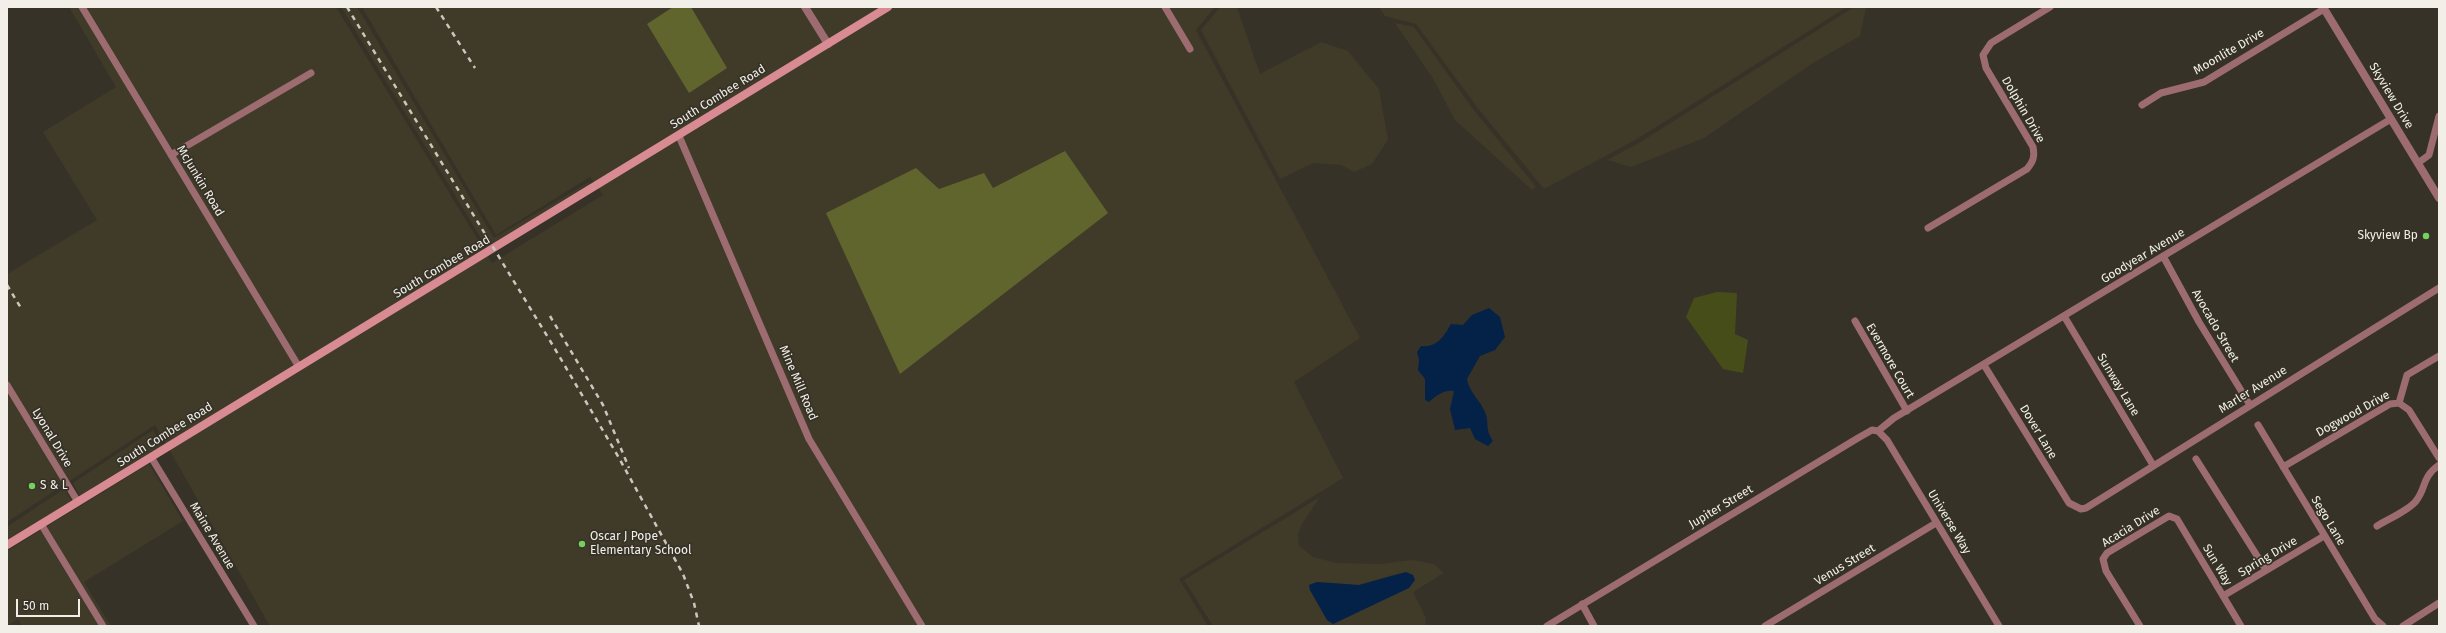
<!DOCTYPE html>
<style>
body{margin:0}
#map{position:relative;width:2446px;height:633px;overflow:hidden;background:#363227;font-family:"Fira Sans",sans-serif}
canvas{display:block}
.frame{position:absolute;inset:0;border:8px solid #f1efe8;pointer-events:none}
.scale{position:absolute;left:16px;top:599px;width:64px;height:18px;box-sizing:border-box;border:2px solid #f1efe8;border-top:0;padding-left:5px;font-size:12px;line-height:14px;white-space:nowrap;color:#f1efe8;-webkit-text-stroke:3px #363227;paint-order:stroke}
</style>
<div id="map">
<canvas width="2446" height="633"></canvas>
<div class="frame"></div>
<div class="scale">50 m</div>
</div>
<script>
const context = document.querySelector('canvas').getContext('2d');
context.lineJoin = 'round';
function fill(path, color) { context.fillStyle = color; context.fill(path, 'evenodd'); }
function strokePath(path, color, width, dash) { context.strokeStyle = color; context.lineWidth = width; context.lineCap = dash ? 'butt' : 'round'; context.setLineDash(dash || []); context.stroke(path); }
function write(font, color, halo, rows, align = 'center') {
  context.font = font + ' "Fira Sans",sans-serif'; context.lineWidth = 3.5; context.setLineDash([]); context.textBaseline = 'middle'; context.strokeStyle = halo; context.fillStyle = color; for (const [text, x, y, turn = 0] of rows) {
    context.save(); context.translate(x, y); context.rotate((+turn || 0) * Math.PI / 180); context.textAlign = isNaN(turn) ? turn : align; if (halo) context.strokeText(text, 0, 0); context.fillText(text, 0, 0); context.restore();
  }
}
fill(new Path2D(`
 M 69,7 L 336,7 L 492,263 L 603,195 L 590,177 L 496,235 L 362,7 L 1215,7 L 1196,30 L 1360,338 L 1294,382 L 1343,478 L 1179,579 L 1208,626 L 270,626 L 155,425 L 7,522 L 7,274 L 97,220 L 43,132 L 116,87 Z
 M 341,7 L 357,7 L 494,238 L 589,182 L 591,185 L 487,248 Z
 M 1220,7 L 1237,7 L 1260,74 L 1321,42 L 1348,51 L 1379,89 L 1388,140 L 1372,164 L 1354,172 L 1341,165 L 1313,163 L 1280,179 L 1201,30 Z
 M 1379,7 L 1847,7 L 1637,139 L 1544,189 L 1477,107 L 1416,24 L 1385,16 Z
 M 1854,7 L 1866,7 L 1860,36 L 1813,63 L 1704,138 L 1631,167 L 1607,160 L 1639,143 Z
 M 1395,23 L 1414,27 L 1473,109 L 1536,187 L 1532,190 L 1455,120 L 1432,77 Z
 M 153,430 L 162,445 L 80,496 L 73,483 Z
 M 149,464 L 183,521 L 84,582 L 111,626 L 22,626 L 18,619 L 7,626 L 7,551 Z
 M 64,489 L 72,501 L 7,540 L 7,527 Z
 M 1320,497 L 1302,524 L 1298,535 L 1299,546 L 1313,557 L 1337,563 L 1379,564 L 1412,560 L 1434,564 L 1444,573 L 1413,592 L 1426,618 L 1425,626 L 1213,626 L 1184,580 ZM 1400,573 L 1354,614 L 1333,624 L 1327,620 L 1310,590 L 1309,585 L 1317,582 L 1358,585 Z`), '#403a29');
fill(new Path2D(`
 M 1717,292 L 1737,293 L 1735,334 L 1748,340 L 1743,373 L 1723,369 L 1686,317 L 1694,298 Z`), '#474d19');
fill(new Path2D(`
 M 673,7 L 691,7 L 727,68 L 689,93 L 647,24 Z
 M 1065,151 L 1108,213 L 900,374 L 826,213 L 916,168 L 939,189 L 984,173 L 993,188 Z`), '#5f652d');
fill(new Path2D(`
 M 1489,308 L 1500,317 L 1505,337 L 1495,350 L 1480,356 L 1467,379 C 1469,392 1480,400 1485,412 C 1490,424 1484,427 1493,441 L 1488,446 L 1475,439 L 1470,428 L 1455,430 L 1450,409 L 1454,391 C 1444,390 1437,395 1429,402 L 1425,400 L 1425,379 L 1418,370 L 1419,360 L 1417,352 L 1421,346 C 1437,348 1444,336 1451,324 L 1463,325 L 1472,315 Z
 M 1406,572 L 1413,575 L 1415,580 L 1409,588 L 1333,624 L 1327,620 L 1310,590 L 1309,585 L 1317,582 L 1359,585 Z`), '#042248');
strokePath(new Path2D(`
 M 82,7 L 299,367
 M 1165,7 L 1190,49
 M 2142,105 L 2161,93 L 2204,82 L 2324,9
 M 679,136 L 809,439 L 922,626
 M 171,155 L 311,73
 M 2418,163 L 2429,155 L 2439,116
 M 1928,228 L 2027,169 C 2033,162 2035,157 2033,147 L 1986,68 L 1983,55 L 1991,43 L 2050,7
 M 2163,256 L 2199,322 L 2250,405
 M 2064,316 L 2153,465
 M 1855,321 L 1907,411
 M 1984,365 L 2069,503 L 2081,509 L 2086,508 L 2439,288
 M 7,385 L 78,502
 M 2399,403 L 2409,410 L 2439,458
 M 2399,403 L 2407,375 L 2439,356
 M 2258,425 L 2375,619 L 2383,626
 M 1878,431 L 1887,440 L 1999,626
 M 151,457 L 254,626
 M 2196,459 L 2266,570
 M 2283,467 L 2378,411 L 2390,404 L 2399,403
 M 41,524 L 103,626
 M 2377,526 C 2388,519 2408,511 2416,501 C 2427,487 2421,478 2439,465
 M 2223,596 L 2324,536
 M 1582,604 L 1594,626
 M 1547,626 L 1858,438 L 1872,430 L 1878,431 L 1894,418 L 2391,119
 M 1765,626 L 1936,523
 M 2140,626 L 2106,571 L 2103,559 L 2107,553 L 2169,516 L 2177,519 L 2241,626
 M 2403,626 L 2439,603`), '#9d6c70', 7);
strokePath(new Path2D(`
 M 805,7 L 828,44
 M 2323,7 L 2439,198`), '#9d6c70', 8);
strokePath(new Path2D(`
 M 7,545 L 888,7`), '#d88b92', 8);
strokePath(new Path2D(`
 M 347,7 L 555,349 L 619,458 L 683,574 L 694,603 L 699,626
 M 436,7 L 475,68
 M 7,285 L 21,308
 M 550,316 L 603,405 L 629,468`), '#c9c7bf', 2.5, [5, 5]);
for (const [x, y, r, color] of [
 [2426,236,4,"#73d25d"],
 [32,486,4,"#73d25d"],
 [582,544,4,"#73d25d"]
]) { const dot = new Path2D(); dot.arc(x, y, r, 0, 2 * Math.PI); context.fillStyle = color; context.fill(dot); strokePath(dot, '#363227', 1.5); }
write('12px', '#f1efe8', '#363227', [
 ["Moonlite Drive",2229,52,-30],
 ["Skyview Drive",2391,96,59],
 ["South Combee Road",718,97,-32],
 ["Dolphin Drive",2023,110,60],
 ["McJunkin Road",200,181,59],
 ["Goodyear Avenue",2143,256,-31],
 ["South Combee Road",442,267,-31],
 ["Avocado Street",2215,326,60],
 ["Evermore Court",1890,361,60],
 ["Mine Mill Road",798,383,67],
 ["Sunway Lane",2118,385,59],
 ["Marler Avenue",2253,390,-32],
 ["Dogwood Drive",2353,414,-29],
 ["Dover Lane",2038,432,59],
 ["South Combee Road",165,435,-32],
 ["Lyonal Drive",52,438,59],
 ["Jupiter Street",1721,507,-31],
 ["Sego Lane",2328,521,59],
 ["Universe Way",1949,522,59],
 ["Acacia Drive",2131,527,-32],
 ["Maine Avenue",212,536,59],
 ["Spring Drive",2268,557,-31],
 ["Venus Street",1845,565,-31],
 ["Sun Way",2217,565,59]
]);
write('12px', '#f1efe8', '#363227', [
 ["Skyview Bp",2418,236,"right"],
 ["S & L",40,486],
 ["Oscar J Pope",590,537],
 ["Elementary School",590,551]
], 'left');
</script>
